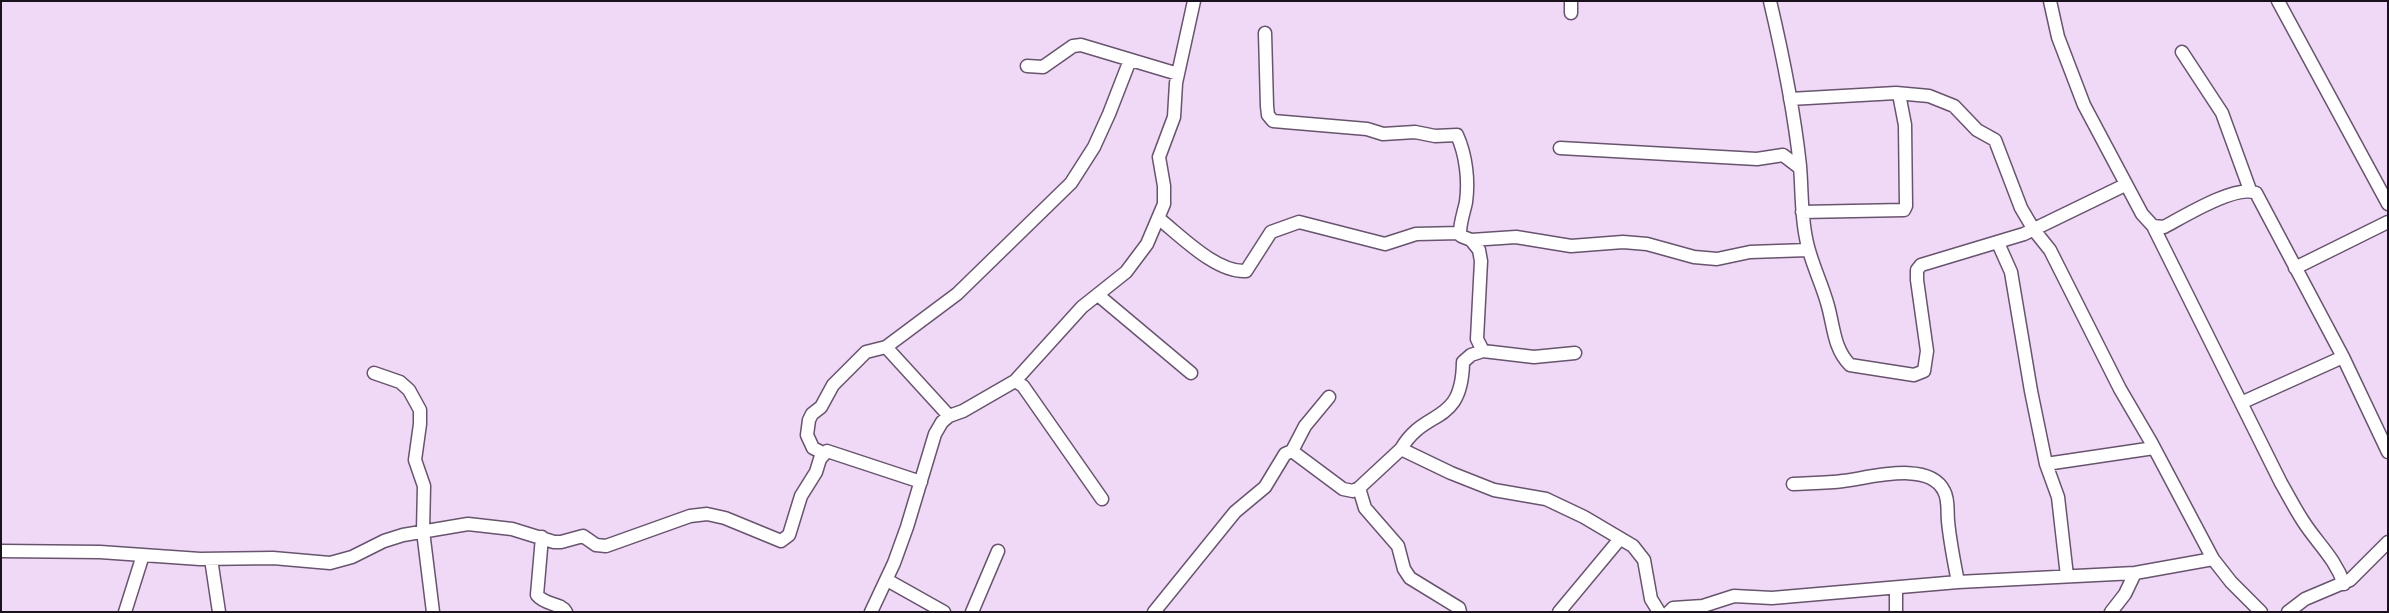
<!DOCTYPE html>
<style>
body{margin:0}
#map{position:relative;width:2389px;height:613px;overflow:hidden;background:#f0d8f7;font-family:Rubik,sans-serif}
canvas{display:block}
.frame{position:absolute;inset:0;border:2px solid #19111b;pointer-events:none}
</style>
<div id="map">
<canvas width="2389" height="613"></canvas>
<div class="frame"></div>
</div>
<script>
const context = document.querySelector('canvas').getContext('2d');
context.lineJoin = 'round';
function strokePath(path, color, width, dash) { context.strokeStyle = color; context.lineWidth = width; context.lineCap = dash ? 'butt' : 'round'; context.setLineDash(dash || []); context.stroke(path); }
const minor = new Path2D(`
 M 1770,1 C 1783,56 1794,110 1800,166 C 1802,190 1801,214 1806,238 C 1810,261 1822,283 1828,306 C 1834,328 1834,349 1850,365 L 1914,375 L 1924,371 L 1927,351 L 1917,280 L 1917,270 L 1921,265 L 2024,234 L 2125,185
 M 2050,1 L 2058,37 L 2084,105 L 2142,214 L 2153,226 L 2164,227 C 2183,217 2236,184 2256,193 L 2343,357 L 2388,452
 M 2278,1 L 2388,204
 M 1571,13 L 1571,1
 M 1265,33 L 1267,106 L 1268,115 L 1273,121 L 1367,129 L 1383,134 L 1415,132 L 1435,136 L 1457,135 C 1466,155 1469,180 1466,202 C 1464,212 1460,222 1460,233 L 1461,236 L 1471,240 L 1516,237 L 1571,246 L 1623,242 L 1647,244 L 1694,257 L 1717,259 L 1750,252 L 1808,250
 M 2182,52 L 2222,113 L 2250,190
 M 1027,66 L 1043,67 L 1073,46 L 1081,45 L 1178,74
 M 1790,99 L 1896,93 L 1929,96 L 1954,106 L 1977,130 L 1995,140 L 2021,208 L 2034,230 L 2050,250 L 2120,389 L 2151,442 L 2213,559 L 2231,582 L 2261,612
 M 1560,148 L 1757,159 L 1783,155 L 1800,168
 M 1802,212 L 1904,210 L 1906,206 L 1905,125 L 1899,94
 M 1158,218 C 1180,235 1216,273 1246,271 L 1271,232 L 1299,222 L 1385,244 L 1416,234 L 1460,233
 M 2153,226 L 2281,483 C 2288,495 2295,509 2303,521 C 2317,543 2335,558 2344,584
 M 1471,240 L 1479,250 L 1481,261 L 1477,339 L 1483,351 L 1534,357 L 1575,353
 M 1998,243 L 2011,272 L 2031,391 L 2046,464 L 2058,497 L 2067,576
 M 2295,268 L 2388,222
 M 1098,295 L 1191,373
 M 886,347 L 949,416
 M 374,373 L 400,382 L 409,390 L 420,410 L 420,424 L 415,460 L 424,486 L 423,531 L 433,612
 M 1015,381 L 1023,386 L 1102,499
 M 2243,402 L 2343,357
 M 1401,449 C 1425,407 1462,427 1463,362 L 1471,355 L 1483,351
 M 1292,451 L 1343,489 L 1353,491 L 1359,488 L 1401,449 L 1451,473 L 1494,490 L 1546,499 L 1584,517 L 1633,546 L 1644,560 L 1651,599 L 1659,612
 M 823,453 L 813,448 L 807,435 L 809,420 L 812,414 L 821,407 L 833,385 L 866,352 L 886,347 L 957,294 L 1071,183 L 1094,147 L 1109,114 L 1130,60
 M 2046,464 L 2154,448
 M 1793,484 C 1810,483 1827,483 1843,481 C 1869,478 1929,460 1944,491 C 1949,500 1947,511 1948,521 C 1950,542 1954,562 1958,582
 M 1359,488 L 1365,508 L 1398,546 L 1404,569 L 1410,578 L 1459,608 L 1460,612
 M 542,537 L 537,595 C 546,606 560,602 566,612
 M 1,551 L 100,552 L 200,559 L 273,558 L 330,563 L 352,557 L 384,541 L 403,535 L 468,524 L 512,529 L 554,542 L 561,542 L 583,536 L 596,545 L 606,546 L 690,516 L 707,514 L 725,518 L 781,541 L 789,535 L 801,496 L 816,472 L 820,459 L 827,451 L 921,482
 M 211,559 L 219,612
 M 887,580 L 944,612
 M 125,612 L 143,555
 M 871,612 L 894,563 L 907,527 L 935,434 L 942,422 L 949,416 L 963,411 L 1015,381 L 1082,307 L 1126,272 L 1147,244 L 1164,204 L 1164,186 L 1159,157 L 1174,117 L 1176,83 L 1194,1
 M 972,612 L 998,551
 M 1154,612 L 1235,512 L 1265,487 L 1285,454 L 1292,451 L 1305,426 L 1329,397
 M 1559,612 L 1619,540
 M 1669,612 L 1673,608 L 1703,606 L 1734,596 L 1772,598 L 1958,582 L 2135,573 L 2213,559
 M 1896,612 L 1896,588
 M 2111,612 L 2125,594 L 2135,573
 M 2288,612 L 2305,599 L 2350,580 L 2388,542`);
strokePath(minor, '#68546e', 15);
strokePath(minor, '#fff', 12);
</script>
